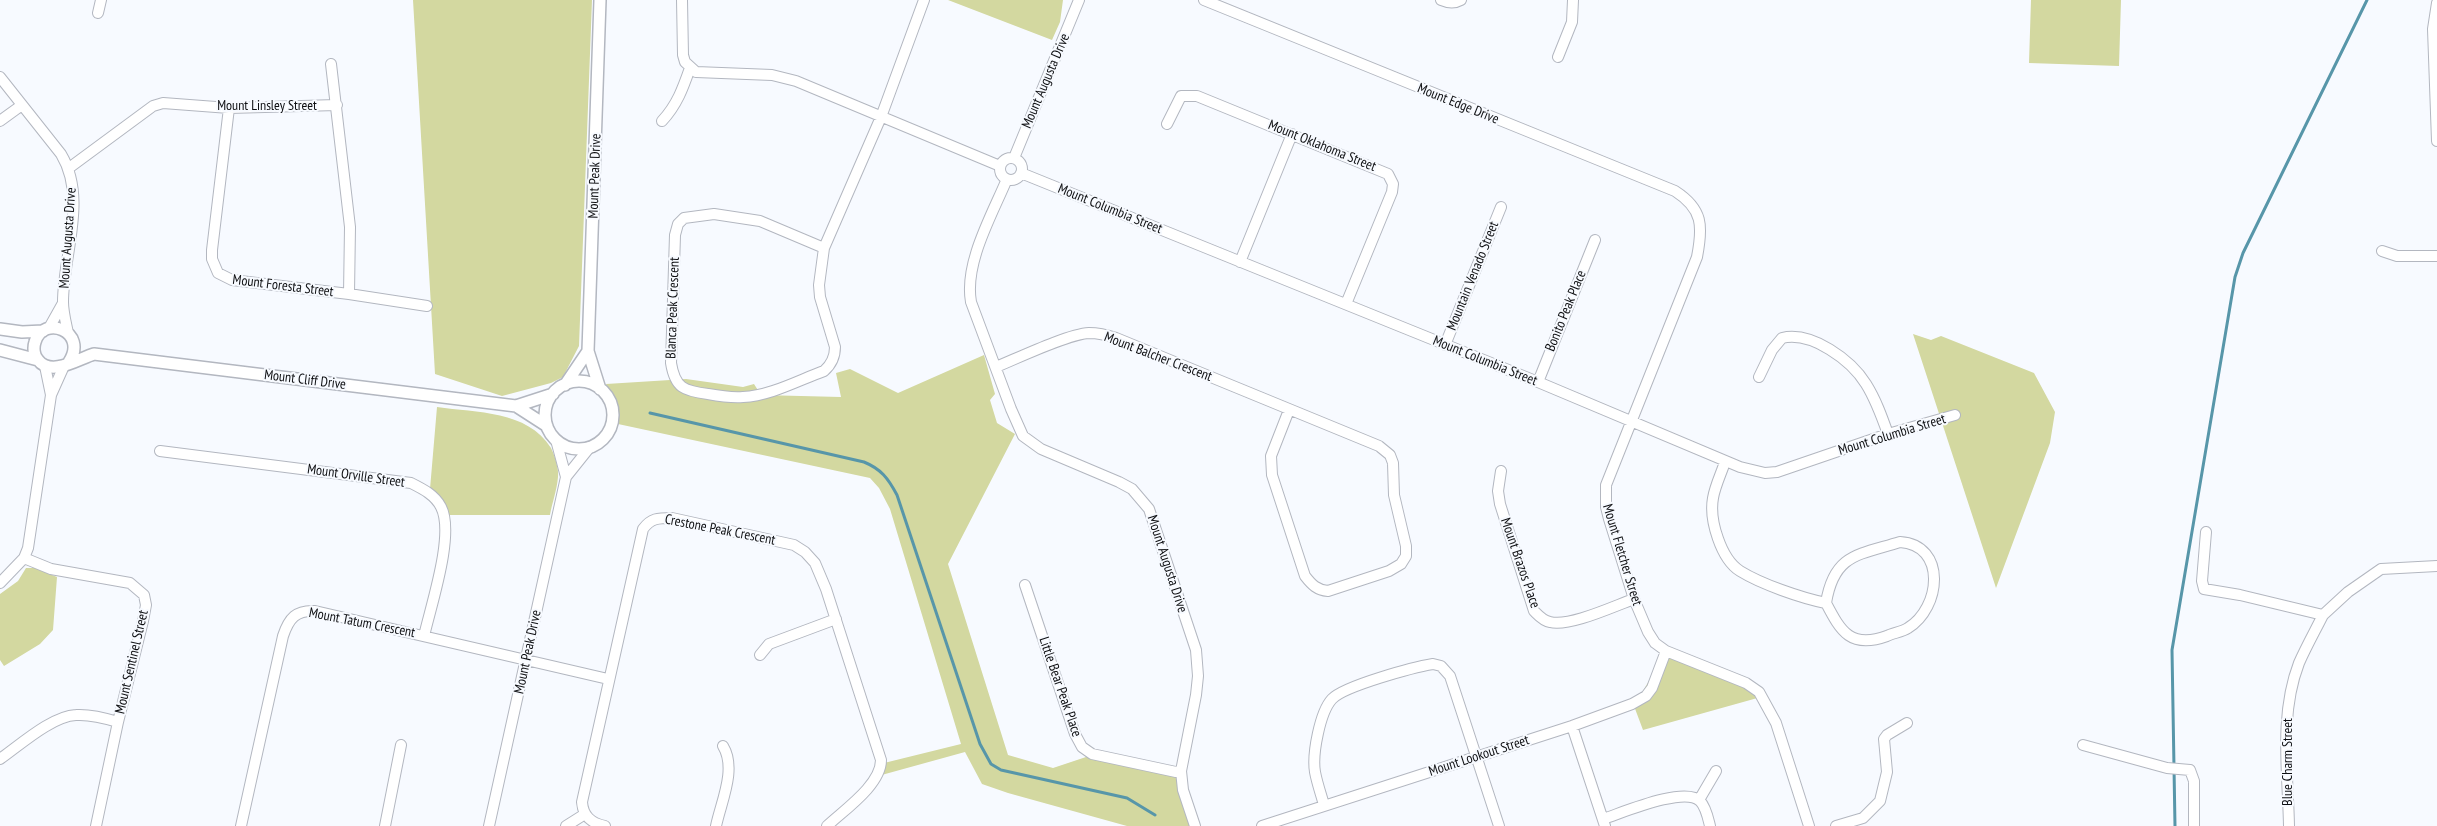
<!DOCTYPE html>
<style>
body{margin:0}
canvas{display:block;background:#f7faff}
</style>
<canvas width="2437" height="826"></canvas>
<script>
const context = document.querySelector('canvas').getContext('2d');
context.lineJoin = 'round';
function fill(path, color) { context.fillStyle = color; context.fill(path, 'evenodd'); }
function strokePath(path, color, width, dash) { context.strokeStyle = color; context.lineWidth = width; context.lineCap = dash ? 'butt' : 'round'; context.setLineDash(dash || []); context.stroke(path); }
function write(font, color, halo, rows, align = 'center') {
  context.font = font + ' "PT Sans Narrow",sans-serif'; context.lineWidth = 4; context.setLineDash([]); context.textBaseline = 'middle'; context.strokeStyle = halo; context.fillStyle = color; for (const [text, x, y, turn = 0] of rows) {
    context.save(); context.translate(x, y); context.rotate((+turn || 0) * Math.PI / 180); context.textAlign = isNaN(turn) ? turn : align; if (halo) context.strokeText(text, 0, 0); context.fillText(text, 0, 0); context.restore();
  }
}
fill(new Path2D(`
 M 413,0 L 592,0 L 579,346 L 563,377 L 551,383 L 502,396 L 435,374 Z
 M 948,0 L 1063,0 L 1060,22 L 1052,40 Z
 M 2031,0 L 2121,0 L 2119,66 L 2029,63 Z
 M 1913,334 L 1931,340 L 1941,336 L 2034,373 L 2055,412 L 2050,443 L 1996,588 Z
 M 984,355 L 995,394 L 990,400 L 997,423 L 1015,434 L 948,564 L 1008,755 L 1053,768 L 1092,755 L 1174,772 L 1190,826 L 1127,826 L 1008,793 L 982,784 L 965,752 L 878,776 L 880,764 L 961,744 L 890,509 L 879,488 L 870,478 L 618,424 L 616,408 L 606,384 L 686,379 L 743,387 L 754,384 L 761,395 L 841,397 L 836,373 L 850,369 L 898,393 Z
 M 437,407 C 477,413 527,410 551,448 C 555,456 559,469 558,477 C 557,490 552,503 550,515 L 448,515 L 430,489 Z
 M 26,568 L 35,568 L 57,577 L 53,630 L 40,644 L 4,666 L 0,660 L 0,594 L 18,581 Z
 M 1665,654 L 1758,688 L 1761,697 L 1643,730 L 1634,706 Z`), '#d3d8a0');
strokePath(new Path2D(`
 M 650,413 L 864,462 C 881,469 888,478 897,495 L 980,744 L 991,764 L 1001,770 L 1127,798 L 1155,815
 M 2175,826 L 2172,650 L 2235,277 L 2243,253 L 2367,0`), '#5796a9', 3);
const minor = new Path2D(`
 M 682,0 L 683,55 L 685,62 L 696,72 L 772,75 L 796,81 L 1000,166
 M 1204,0 L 1675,191 C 1703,209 1703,226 1697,257 L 1606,485 L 1606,507 L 1609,519 L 1634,599 L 1648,632 L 1655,643 L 1666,651 L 1746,683 L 1759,692 L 1776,723 L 1809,826
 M 1441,0 C 1448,3 1454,4 1461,0
 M 2437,3 L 2433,29 L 2437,141
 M 98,13 L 101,0
 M 1558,57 L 1572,22 L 1573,0
 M 331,64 L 350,227 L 349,294
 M 0,77 L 61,154 C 88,199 63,254 63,302 C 63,312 66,323 68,333
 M 229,108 L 212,250 L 212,259 L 218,273 L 232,280 L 349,294 L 427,306
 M 0,121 L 22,105
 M 662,121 C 677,105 683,88 690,68
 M 1167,124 L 1181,96 L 1197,96 L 1388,174 L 1393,184 L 1392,192 L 1346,304
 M 1014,158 L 1079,0
 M1000 169a11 11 0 1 1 22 0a11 11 0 1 1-22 0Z
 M 69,168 L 153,106 L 163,103 L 229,108 L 337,105
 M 1021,173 L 1538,382 L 1740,467 L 1765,473 L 1777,472 L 1888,434 L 1955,415
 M 1007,179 C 992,215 964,263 971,302 L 1011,409 L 1023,436 L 1041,449 L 1119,482 L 1132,489 L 1149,509 L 1196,650 L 1198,676 L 1196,695 L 1181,771 L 1183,790 L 1195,826
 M 824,248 L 760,221 L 714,214 L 684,218 L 678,224 L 675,235 L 671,363 C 675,388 684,391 708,394 C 719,396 731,398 743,397 C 770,396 799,380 824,371 C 832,364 835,357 835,347 L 820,297 L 819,285 L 824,248 L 881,117 L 924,0
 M 2382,251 L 2397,256 L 2437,256
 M 1240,262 L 1292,134
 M 49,328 L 63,303
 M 1445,345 L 1501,207
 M 45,366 L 51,395
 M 996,367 C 1018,358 1068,334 1089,333 C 1099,333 1107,335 1116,338 L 1379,446 L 1390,455 L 1393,463 L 1394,495 L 1406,546 L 1406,556 L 1401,564 L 1389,571 L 1328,591 C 1317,590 1312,585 1305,576 L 1272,475 L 1271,456 L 1289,410
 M 1759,377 L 1772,350 L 1782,338 C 1812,331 1851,360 1866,384 C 1876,400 1882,417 1888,434
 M 1538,382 L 1595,240
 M 160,451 L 411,483 C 423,489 435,495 441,507 C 455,534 431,605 424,636
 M 1725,462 C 1721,474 1715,486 1713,498 C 1709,520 1721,559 1740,571 C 1761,584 1801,598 1826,603
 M 1501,471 L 1498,491 L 1500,504 L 1534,611 C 1538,615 1543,621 1550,622 C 1570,627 1614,606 1634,599
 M 566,477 L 590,447
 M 2206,532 L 2202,581 L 2204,589 L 2240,595 L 2323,615 L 2348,592 L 2381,569 L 2437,566
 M 1900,542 C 1947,545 1941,608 1908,628 C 1902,632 1893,633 1887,636 C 1851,649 1841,632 1826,603 C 1834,554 1858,555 1900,542 Z
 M 24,558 L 51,569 L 130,583 L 144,595 L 146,605 L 143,621 L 118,722 L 96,826
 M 0,583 L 24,558 L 28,548 L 51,395 L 64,366
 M 1025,585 L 1075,734 L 1082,747 L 1092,754 L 1176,772 L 1181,771
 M 760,655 L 769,644 L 836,619
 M 1572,726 L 1605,826
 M 2083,745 L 2167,768 L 2190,770 L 2194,781 L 2194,826
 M 0,759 C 20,745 52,716 76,715 C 91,714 105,718 118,722
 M 1699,800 L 1716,771
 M 1324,805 C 1321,794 1317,783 1315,772 C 1312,754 1320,712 1332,699 C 1344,686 1414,667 1433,664 L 1441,666 L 1450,676 L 1499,826
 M 1603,819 C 1622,813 1684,786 1700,801 C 1706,807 1708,818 1710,826
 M 241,826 L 283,636 C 289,618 296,610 315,611 L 608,679
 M 385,826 L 401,745
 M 489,826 L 566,477 L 556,440
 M 566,826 L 585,814
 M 605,826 C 591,823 583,816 582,802 L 643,529 C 651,518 658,518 672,518 L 794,545 L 805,552 L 815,563 L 826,589 L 881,760 C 881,785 844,810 827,826
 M 716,826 C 721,802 737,769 723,746
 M 1262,826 L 1572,726 L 1632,704 L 1646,696 L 1652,688 L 1666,651
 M 1836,826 L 1863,818 L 1880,801 L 1887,772 L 1884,739 L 1887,735 L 1907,723
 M 2289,826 C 2288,772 2279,715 2299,663 C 2306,647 2315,631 2323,615`);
const tertiary = new Path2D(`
 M 600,0 L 588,351 L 600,389
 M 0,329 L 22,332 L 43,331
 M 0,350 L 38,360
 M 69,362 C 89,331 43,314 35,342 C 33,348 34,356 38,360 C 51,377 78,359 94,354 L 516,406 L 553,394
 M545 415a34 34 0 1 1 68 0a34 34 0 1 1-68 0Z
 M 565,385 L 588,351
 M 516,406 L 547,426`);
strokePath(minor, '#b3b7c0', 12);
strokePath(tertiary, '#b3b7c0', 14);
strokePath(minor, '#fff', 10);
strokePath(tertiary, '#fff', 11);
write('14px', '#0d0e11', '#f7faff', [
 ["Mount Augusta Drive",1046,81,-67],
 ["Mount Edge Drive",1458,104,22],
 ["Mount Linsley Street",267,106],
 ["Mount Oklahoma Street",1322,146,22],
 ["Mount Peak Drive",595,176,-88],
 ["Mount Columbia Street",1110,209,22],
 ["Mount Augusta Drive",68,238,-86],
 ["Mountain Venado Street",1473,276,-68],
 ["Mount Foresta Street",283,286,7],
 ["Blanca Peak Crescent",673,308,-88],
 ["Bonito Peak Place",1566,311,-68],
 ["Mount Balcher Crescent",1158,357,21],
 ["Mount Columbia Street",1485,361,22],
 ["Mount Cliff Drive",305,380,7],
 ["Mount Columbia Street",1892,435,-17],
 ["Mount Orville Street",356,476,8],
 ["Crestone Peak Crescent",720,530,11],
 ["Mount Fletcher Street",1622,555,73],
 ["Mount Brazos Place",1520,563,71],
 ["Mount Augusta Drive",1167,564,72],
 ["Mount Tatum Crescent",362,623,11],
 ["Mount Peak Drive",528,652,-78],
 ["Mount Sentinel Street",132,662,-77],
 ["Little Bear Peak Place",1060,687,71],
 ["Mount Lookout Street",1479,756,-18],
 ["Blue Charm Street",2288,762,-90]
]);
</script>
